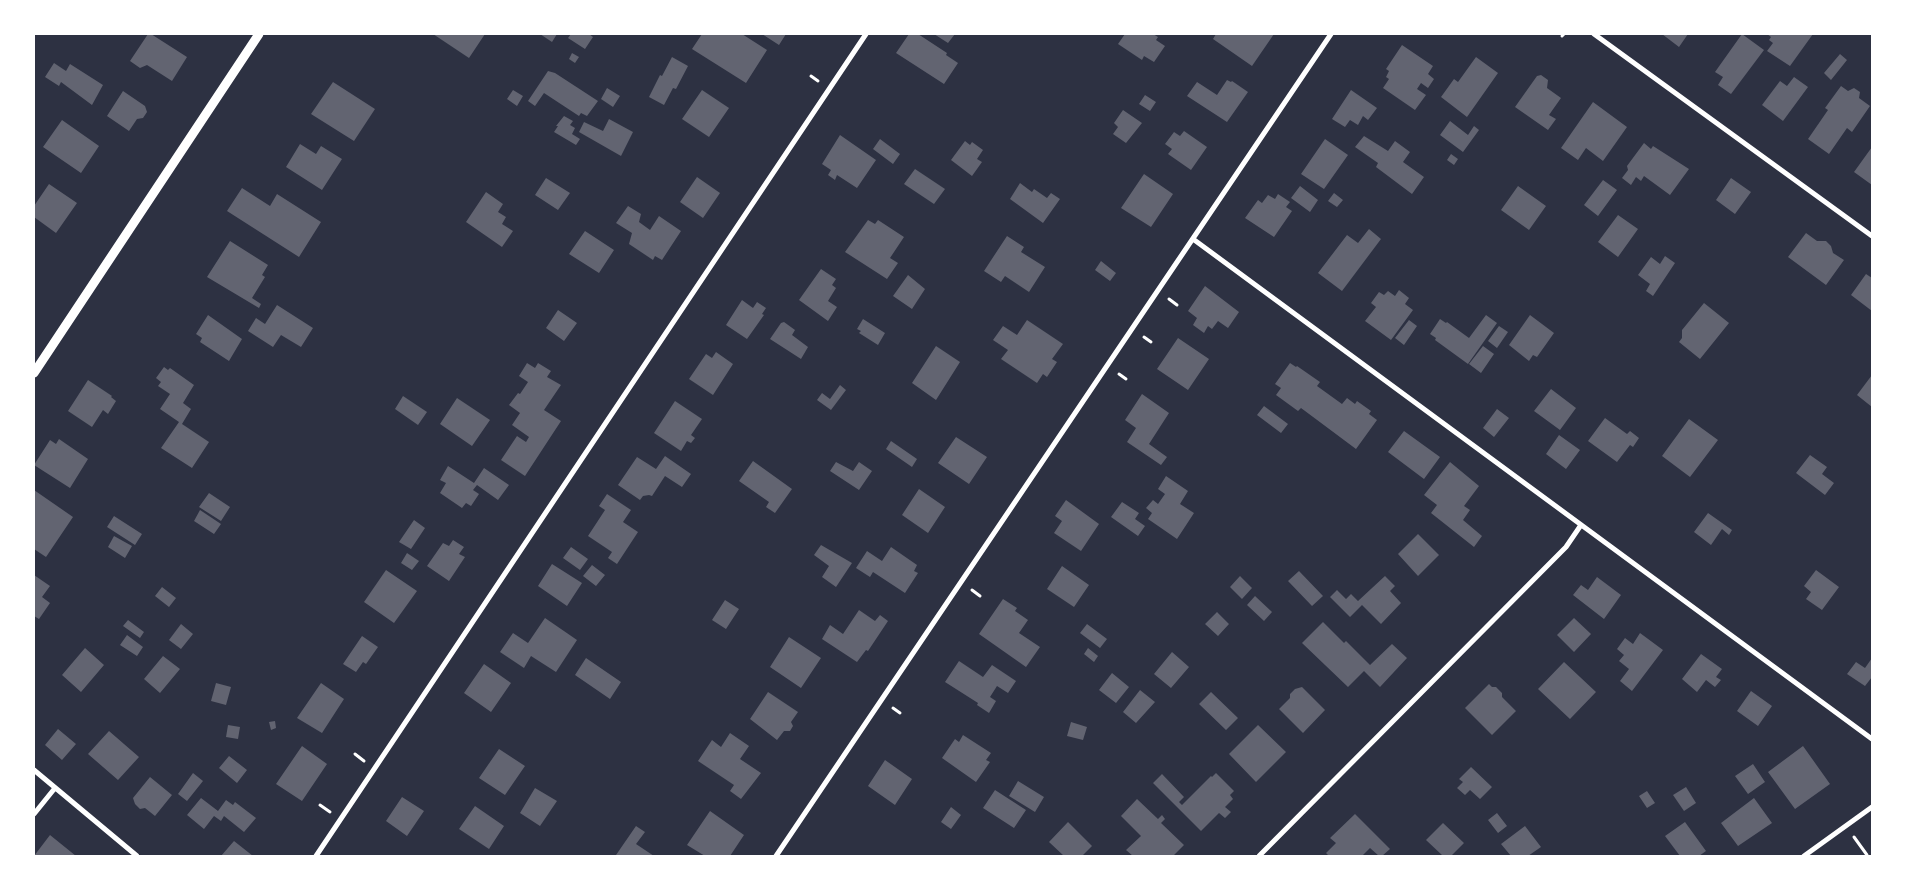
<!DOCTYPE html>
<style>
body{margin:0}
#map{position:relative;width:1906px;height:890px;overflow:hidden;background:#2d3142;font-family:"Varela Round",sans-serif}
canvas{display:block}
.frame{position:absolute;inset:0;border:35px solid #fff;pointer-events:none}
</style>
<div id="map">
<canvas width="1906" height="890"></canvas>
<div class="frame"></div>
</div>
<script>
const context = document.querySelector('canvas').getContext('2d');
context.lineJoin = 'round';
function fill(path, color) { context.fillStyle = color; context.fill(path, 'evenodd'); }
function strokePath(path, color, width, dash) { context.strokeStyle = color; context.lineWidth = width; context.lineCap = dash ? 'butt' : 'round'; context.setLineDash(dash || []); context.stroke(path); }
fill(new Path2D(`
 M 148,34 L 151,34 L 187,57 L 172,81 L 147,65 L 140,68 L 130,61 Z
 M 433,34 L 485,34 L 469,58 Z
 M 540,34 L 557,34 L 552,42 Z
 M 571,34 L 589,34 L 593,37 L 585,49 L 568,38 Z
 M 702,34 L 742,34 L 767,50 L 746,83 L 692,49 Z
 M 762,34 L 786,34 L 779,45 Z
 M 909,34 L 918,34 L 947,53 L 946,55 L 958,63 L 944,84 L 896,53 Z
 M 934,34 L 955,34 L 948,43 Z
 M 1125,34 L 1153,34 L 1158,37 L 1156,40 L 1165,46 L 1154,62 L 1144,56 L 1142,60 L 1118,44 Z
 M 1216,34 L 1274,34 L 1252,66 L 1213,39 Z
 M 1662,34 L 1688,34 L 1679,47 Z
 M 1742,34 L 1764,50 L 1731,94 L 1718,85 L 1723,77 L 1715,72 Z
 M 1767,34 L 1813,34 L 1790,66 L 1767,51 L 1773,43 L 1769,40 L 1771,37 Z
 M 1402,45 L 1433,66 L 1428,74 L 1434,79 L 1428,88 L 1421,83 L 1417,89 L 1426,95 L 1415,110 L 1383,88 L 1389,79 L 1386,77 L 1389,71 L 1386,69 Z
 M 572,53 L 579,57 L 575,63 L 569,59 Z
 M 1840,54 L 1847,60 L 1831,80 L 1824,73 Z
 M 672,57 L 688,66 L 676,89 L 673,88 L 664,105 L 649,97 L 660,75 L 662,76 Z
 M 1476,57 L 1498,73 L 1467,117 L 1441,97 L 1454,79 L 1458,82 Z
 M 54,63 L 66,71 L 70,64 L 103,85 L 92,105 L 61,82 L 59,86 L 45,77 Z
 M 548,71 L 555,73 L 598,101 L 587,116 L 581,113 L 579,116 L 544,93 L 535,106 L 528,101 Z
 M 1541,75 L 1548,80 L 1547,88 L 1561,98 L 1549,115 L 1556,119 L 1548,130 L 1515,107 L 1537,76 Z
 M 1794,77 L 1808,87 L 1783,121 L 1762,105 L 1780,81 L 1787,86 Z
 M 1227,80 L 1231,82 L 1232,81 L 1248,92 L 1227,122 L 1187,96 L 1197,82 L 1217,95 Z
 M 333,82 L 375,109 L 354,141 L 311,114 Z
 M 1841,86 L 1848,91 L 1854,88 L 1860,92 L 1859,98 L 1870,106 L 1852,132 L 1847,128 L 1829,154 L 1808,139 L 1828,110 L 1825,108 Z
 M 607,88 L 620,96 L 613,107 L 601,99 Z
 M 513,90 L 523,96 L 517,106 L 507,99 Z
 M 702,90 L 729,108 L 709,137 L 682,119 Z
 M 1351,90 L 1377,108 L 1368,120 L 1363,116 L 1358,125 L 1350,120 L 1345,127 L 1332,119 Z
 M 123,91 L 145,106 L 147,112 L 143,118 L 137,119 L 129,131 L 107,116 Z
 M 1145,95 L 1156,102 L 1150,111 L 1139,104 Z
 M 1593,102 L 1627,127 L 1603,161 L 1586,148 L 1578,160 L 1561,148 Z
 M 1123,110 L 1142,123 L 1126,143 L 1113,134 L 1118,127 L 1114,123 Z
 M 564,116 L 573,121 L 570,125 L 575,128 L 572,134 L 580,139 L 576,145 L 554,132 L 558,126 L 556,126 Z
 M 609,119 L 633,132 L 621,156 L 579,132 L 584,122 L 603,131 Z
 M 62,120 L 99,146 L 81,173 L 43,147 Z
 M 1450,121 L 1468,135 L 1474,126 L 1479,130 L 1463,152 L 1440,135 Z
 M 1184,131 L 1207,147 L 1191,170 L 1168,154 L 1172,149 L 1165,144 L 1174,132 L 1180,136 Z
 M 840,135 L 876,160 L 857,188 L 837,175 L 835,180 L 828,175 L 831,170 L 822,164 Z
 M 1364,136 L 1388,151 L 1395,141 L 1410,152 L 1403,162 L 1424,177 L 1412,194 L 1376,167 L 1378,163 L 1355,147 Z
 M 880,139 L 900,154 L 893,164 L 873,149 Z
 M 1325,139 L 1348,155 L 1324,189 L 1301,174 Z
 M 965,141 L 970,145 L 972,142 L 983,150 L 977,159 L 982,162 L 972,176 L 951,160 Z
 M 1644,143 L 1651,149 L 1653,146 L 1689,169 L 1670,195 L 1644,176 L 1641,181 L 1636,177 L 1631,185 L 1622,178 L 1628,170 L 1627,166 Z
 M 300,144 L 316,154 L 321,146 L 342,159 L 322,190 L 286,167 Z
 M 1872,147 L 1872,185 L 1854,172 Z
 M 1451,154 L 1458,159 L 1454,165 L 1447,160 Z
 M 915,169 L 945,189 L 934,204 L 904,184 Z
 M 1144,174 L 1173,194 L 1151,227 L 1121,208 Z
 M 697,177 L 720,193 L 703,218 L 680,202 Z
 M 546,178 L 570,193 L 558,210 L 535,195 Z
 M 1731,178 L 1751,192 L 1735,214 L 1716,200 Z
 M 1603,180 L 1617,190 L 1598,216 L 1584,205 Z
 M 1020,183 L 1032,192 L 1034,189 L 1047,198 L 1051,193 L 1060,199 L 1043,223 L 1010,199 Z
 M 49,184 L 77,203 L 56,233 L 34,217 L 34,206 Z
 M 1300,186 L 1318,200 L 1310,212 L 1291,198 Z
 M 1518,186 L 1546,206 L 1529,230 L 1501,210 Z
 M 242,188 L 270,206 L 277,194 L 321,222 L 299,257 L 227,211 Z
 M 486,192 L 503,204 L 498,212 L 506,217 L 502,224 L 513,231 L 502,247 L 466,222 Z
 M 1334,193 L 1343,200 L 1337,207 L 1328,201 Z
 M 1278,194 L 1290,202 L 1286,207 L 1292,211 L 1274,237 L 1245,218 L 1258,200 L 1262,203 L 1268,195 L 1275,199 Z
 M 628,206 L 641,214 L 639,222 L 650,230 L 659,216 L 681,231 L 662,260 L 655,256 L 653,260 L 629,244 L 632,233 L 616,223 Z
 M 1618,215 L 1638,229 L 1618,257 L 1598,242 Z
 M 868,220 L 875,224 L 878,220 L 904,237 L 890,258 L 898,263 L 887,279 L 845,252 Z
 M 1369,229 L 1381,239 L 1342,291 L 1318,273 L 1347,235 L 1358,243 Z
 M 585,231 L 614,250 L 599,273 L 569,254 Z
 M 1806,233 L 1817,241 L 1826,241 L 1831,246 L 1833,253 L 1844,260 L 1826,285 L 1788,257 Z
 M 1007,236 L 1024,247 L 1021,252 L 1045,267 L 1029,292 L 1005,276 L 1001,282 L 984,271 Z
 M 230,241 L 268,265 L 262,275 L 265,277 L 252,298 L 261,304 L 259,308 L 207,277 Z
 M 1665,256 L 1675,263 L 1653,296 L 1646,291 L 1650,284 L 1638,275 L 1651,257 L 1660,264 Z
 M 1101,261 L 1116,273 L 1110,281 L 1095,270 Z
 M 821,269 L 836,279 L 832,285 L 836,288 L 828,301 L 837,307 L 828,321 L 799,300 Z
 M 1866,274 L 1872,278 L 1872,311 L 1851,295 Z
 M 908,275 L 925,289 L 912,309 L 893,296 Z
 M 1205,286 L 1239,312 L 1228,328 L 1218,321 L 1212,329 L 1208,326 L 1204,333 L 1193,325 L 1197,318 L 1188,311 Z
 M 1399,290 L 1409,298 L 1405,304 L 1413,310 L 1391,340 L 1365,321 L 1376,307 L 1371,303 L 1379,292 L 1384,295 L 1388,291 L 1395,296 Z
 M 742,300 L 753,308 L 757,302 L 766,308 L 762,314 L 764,315 L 747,339 L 726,325 Z
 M 1704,303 L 1729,323 L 1700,359 L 1679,342 L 1682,338 L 1682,330 Z
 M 277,305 L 313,328 L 301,347 L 281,335 L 273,347 L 248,331 L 256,318 L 265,324 Z
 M 558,310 L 577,323 L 564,341 L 546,328 Z
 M 208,315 L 242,339 L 229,361 L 200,342 L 202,338 L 196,334 Z
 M 1486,315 L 1497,323 L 1468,364 L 1435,340 L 1436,338 L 1430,334 L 1440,319 L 1446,323 L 1447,322 L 1469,338 Z
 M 1530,315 L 1554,333 L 1537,357 L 1533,355 L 1529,361 L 1509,345 Z
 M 863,319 L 885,333 L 878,345 L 859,333 L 861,331 L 857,329 Z
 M 1027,320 L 1063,344 L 1052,359 L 1057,362 L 1047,377 L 1043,374 L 1037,383 L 1001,359 L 1008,350 L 993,340 L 1003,326 L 1017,335 Z
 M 1409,320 L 1417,326 L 1404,345 L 1395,338 Z
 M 784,322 L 795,330 L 792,335 L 808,347 L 801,359 L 770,339 L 781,323 Z
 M 1499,326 L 1508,332 L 1497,348 L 1488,341 Z
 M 1178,338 L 1209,359 L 1188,390 L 1157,369 Z
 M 936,346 L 960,362 L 936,400 L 912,383 Z
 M 1483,346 L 1494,354 L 1481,373 L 1469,364 Z
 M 716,352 L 733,364 L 713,395 L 689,379 L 706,354 L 712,358 Z
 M 527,363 L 535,368 L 538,363 L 551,371 L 547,377 L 561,385 L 544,410 L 561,421 L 525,476 L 501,460 L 517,436 L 526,442 L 529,437 L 512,425 L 520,413 L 509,405 L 518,393 L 520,394 L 528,382 L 519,376 Z
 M 1290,363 L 1296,367 L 1297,366 L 1320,382 L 1317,386 L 1342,404 L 1347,398 L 1355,404 L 1357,401 L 1371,411 L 1369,414 L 1377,420 L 1356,449 L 1301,408 L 1298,411 L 1276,395 L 1281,388 L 1275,384 Z
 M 164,367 L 168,370 L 170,368 L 194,385 L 183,403 L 191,409 L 182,424 L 209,442 L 192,468 L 161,448 L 179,422 L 160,409 L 170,394 L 158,386 L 161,382 L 156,378 Z
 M 1872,375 L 1872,407 L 1857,395 Z
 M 88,380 L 112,396 L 111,397 L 116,401 L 108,414 L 103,410 L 92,427 L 68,411 Z
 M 840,385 L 846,390 L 831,410 L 817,400 L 822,393 L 830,399 Z
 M 1551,389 L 1576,408 L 1560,430 L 1534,411 Z
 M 1142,394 L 1169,413 L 1149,444 L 1167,457 L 1161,465 L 1127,442 L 1136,428 L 1125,420 Z
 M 403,396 L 427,412 L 418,425 L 395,409 Z
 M 457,398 L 490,420 L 472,446 L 440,424 Z
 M 675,401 L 702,419 L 691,435 L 695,438 L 691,443 L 687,441 L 681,451 L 654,433 Z
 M 1264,406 L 1288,424 L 1281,433 L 1257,415 Z
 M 1497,409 L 1509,418 L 1494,437 L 1483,428 Z
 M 1605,418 L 1627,434 L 1630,431 L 1639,438 L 1633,447 L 1630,445 L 1617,462 L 1588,441 Z
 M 1689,419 L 1718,440 L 1690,477 L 1662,456 Z
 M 1404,431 L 1440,457 L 1424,479 L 1388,452 Z
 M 1559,435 L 1580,450 L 1566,469 L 1546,454 Z
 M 956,437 L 987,457 L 969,484 L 938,463 Z
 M 59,439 L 88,459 L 70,488 L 34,465 L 50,440 L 56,444 Z
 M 891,441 L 917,459 L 912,467 L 886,449 Z
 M 1810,455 L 1827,467 L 1822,474 L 1834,483 L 1825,495 L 1796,473 Z
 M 665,456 L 691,474 L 682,487 L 665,476 L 652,496 L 649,495 L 643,496 L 640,500 L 618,485 L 637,457 L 656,469 Z
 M 753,461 L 792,489 L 775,513 L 766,507 L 769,502 L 739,481 Z
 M 836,462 L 853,471 L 859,462 L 872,471 L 859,490 L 830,471 Z
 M 1450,462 L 1479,486 L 1464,506 L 1470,510 L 1463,520 L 1482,536 L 1474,547 L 1431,513 L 1437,505 L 1424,495 Z
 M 448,466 L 474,483 L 484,468 L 509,485 L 498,500 L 477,485 L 473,490 L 479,494 L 471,506 L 466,503 L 462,508 L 440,493 L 446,483 L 440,480 Z
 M 1166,476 L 1188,491 L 1180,504 L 1194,513 L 1177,539 L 1148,519 L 1152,513 L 1146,508 L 1153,500 L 1158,504 L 1165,494 L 1158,489 Z
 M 919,489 L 945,507 L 928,533 L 902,515 Z
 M 34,490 L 73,517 L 46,557 L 34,549 Z
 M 209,493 L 230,507 L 221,521 L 199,507 Z
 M 607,494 L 631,510 L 623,522 L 638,532 L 617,564 L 608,558 L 612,552 L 588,536 L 605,510 L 599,506 Z
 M 1066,500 L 1099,524 L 1081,551 L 1054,533 L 1062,521 L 1055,516 Z
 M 1122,502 L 1139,513 L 1135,519 L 1145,526 L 1138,536 L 1111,517 Z
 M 200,510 L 221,524 L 214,534 L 194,521 Z
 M 1708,513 L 1732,530 L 1729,535 L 1722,529 L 1711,545 L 1694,532 Z
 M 114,516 L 142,534 L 135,545 L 107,527 Z
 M 414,520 L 425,528 L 411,549 L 399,542 Z
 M 1418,534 L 1439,555 L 1418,576 L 1398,554 Z
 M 114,536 L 132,546 L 125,558 L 108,547 Z
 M 453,540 L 464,547 L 459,554 L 465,557 L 449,581 L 427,566 L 443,543 L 449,546 Z
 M 821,545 L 852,563 L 836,587 L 822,577 L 829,566 L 814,555 Z
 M 571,547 L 588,559 L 580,570 L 563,558 Z
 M 891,547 L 917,565 L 914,571 L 918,573 L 905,593 L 873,572 L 870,577 L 856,568 L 867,551 L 882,561 Z
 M 407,553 L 419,561 L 412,570 L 401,563 Z
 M 552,564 L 582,583 L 567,606 L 538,586 Z
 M 592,565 L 605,575 L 596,586 L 583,576 Z
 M 1062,566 L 1089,585 L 1074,607 L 1047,589 Z
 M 386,570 L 417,591 L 394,623 L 364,602 Z
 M 1816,570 L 1839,587 L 1822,610 L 1806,599 L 1811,592 L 1804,586 Z
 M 1299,571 L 1323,596 L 1312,606 L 1288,581 Z
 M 34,575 L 50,586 L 42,597 L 50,603 L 39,619 L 34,616 Z
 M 1240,576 L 1252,588 L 1242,599 L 1230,587 Z
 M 1385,576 L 1395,586 L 1390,591 L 1401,603 L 1381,624 L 1362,605 L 1350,617 L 1330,597 L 1337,590 L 1346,599 L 1351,594 L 1358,601 Z
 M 1597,577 L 1621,595 L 1604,619 L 1573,595 L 1581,585 L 1588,590 Z
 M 162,587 L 176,598 L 169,607 L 155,596 Z
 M 1255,596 L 1272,612 L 1264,621 L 1247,605 Z
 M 1003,599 L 1017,608 L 1015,611 L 1028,620 L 1019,633 L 1040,647 L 1026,667 L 979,634 Z
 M 725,600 L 739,609 L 726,629 L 712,620 Z
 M 859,610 L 875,621 L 880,615 L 888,621 L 868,651 L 866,650 L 857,662 L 822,639 L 830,625 L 843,634 Z
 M 1217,612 L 1229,624 L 1218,636 L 1205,624 Z
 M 545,618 L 577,640 L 556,672 L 531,656 L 524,668 L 500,652 L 513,633 L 528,643 Z
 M 1574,618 L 1591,634 L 1574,652 L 1557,635 Z
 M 128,620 L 144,632 L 140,638 L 123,626 Z
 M 1323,622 L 1344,643 L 1346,641 L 1370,665 L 1392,644 L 1407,658 L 1380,687 L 1364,671 L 1348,687 L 1302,643 Z
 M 181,624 L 193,634 L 181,649 L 169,640 Z
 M 1087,624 L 1107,639 L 1100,648 L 1080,633 Z
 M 1640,633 L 1663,650 L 1632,691 L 1620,681 L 1629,669 L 1619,661 L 1624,655 L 1617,649 L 1625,638 L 1633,644 Z
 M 127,635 L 143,647 L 137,656 L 120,645 Z
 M 362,636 L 378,647 L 366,664 L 363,662 L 356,672 L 343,664 Z
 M 789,637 L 821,658 L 801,688 L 770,667 Z
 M 85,648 L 104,665 L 81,692 L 62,675 Z
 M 1088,648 L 1098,656 L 1094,662 L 1084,654 Z
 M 1172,652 L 1189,667 L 1171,688 L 1154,674 Z
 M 1701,654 L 1722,669 L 1716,677 L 1721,680 L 1715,687 L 1706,680 L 1697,692 L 1682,679 Z
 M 163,656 L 180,669 L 160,693 L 144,679 Z
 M 586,658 L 621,682 L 610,699 L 575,675 Z
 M 1872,658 L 1872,677 L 1865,686 L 1847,674 L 1856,662 L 1865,668 Z
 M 959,661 L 983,677 L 992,665 L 1016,681 L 1008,693 L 997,686 L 990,697 L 996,701 L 989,713 L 977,705 L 978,703 L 945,682 Z
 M 1564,662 L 1596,692 L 1570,719 L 1538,689 Z
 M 484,664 L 511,683 L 491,712 L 464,693 Z
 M 1112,673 L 1129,687 L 1116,703 L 1099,690 Z
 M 216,683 L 231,687 L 226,705 L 211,701 Z
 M 321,683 L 344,699 L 322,733 L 297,718 Z
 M 1489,684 L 1492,687 L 1496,687 L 1502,693 L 1502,697 L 1516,711 L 1492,735 L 1465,708 Z
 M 1302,687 L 1325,710 L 1303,733 L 1279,709 L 1290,698 L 1290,694 L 1295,689 Z
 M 1140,690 L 1155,702 L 1136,723 L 1123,712 Z
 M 1751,691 L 1772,706 L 1758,726 L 1737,711 Z
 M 768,692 L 798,712 L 791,722 L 793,726 L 790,731 L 784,731 L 777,740 L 750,719 Z
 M 1211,692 L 1238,718 L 1226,730 L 1199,704 Z
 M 275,721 L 276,728 L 271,730 L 269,722 Z
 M 1071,722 L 1087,727 L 1083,740 L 1067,736 Z
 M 228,725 L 240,727 L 238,739 L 226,737 Z
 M 1258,725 L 1286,752 L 1256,782 L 1229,754 Z
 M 58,729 L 76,744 L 62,760 L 45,745 Z
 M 109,731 L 139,757 L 118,780 L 88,754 Z
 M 730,733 L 749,746 L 740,759 L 761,773 L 741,799 L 730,791 L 734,785 L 698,761 L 712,740 L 721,747 Z
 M 963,735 L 991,753 L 986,760 L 990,762 L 976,782 L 942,758 L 955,739 L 959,742 Z
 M 302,746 L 327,764 L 302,801 L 276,784 Z
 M 1803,746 L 1830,784 L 1795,809 L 1768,772 Z
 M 499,749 L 525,766 L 505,795 L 479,778 Z
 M 229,756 L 247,770 L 237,783 L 219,768 Z
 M 885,760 L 912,779 L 895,805 L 868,786 Z
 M 1753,764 L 1765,782 L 1748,794 L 1735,776 Z
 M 1471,767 L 1492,787 L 1480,799 L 1470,790 L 1465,795 L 1457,788 L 1463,782 L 1459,779 Z
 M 193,773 L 203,781 L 187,801 L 178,794 Z
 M 1216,773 L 1234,791 L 1230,795 L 1233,799 L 1225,807 L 1231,812 L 1225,818 L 1219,813 L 1201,831 L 1153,783 L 1162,774 L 1184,797 L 1179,802 L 1182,805 L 1211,776 L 1212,777 Z
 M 150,777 L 172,795 L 155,816 L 145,808 L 140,809 L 135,804 L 133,798 Z
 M 1018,781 L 1044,797 L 1035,812 L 1009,796 Z
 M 1686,787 L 1696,803 L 1684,811 L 1673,795 Z
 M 535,788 L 557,801 L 540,826 L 520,813 Z
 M 995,790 L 1026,810 L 1014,828 L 983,808 Z
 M 1647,791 L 1655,803 L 1647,808 L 1639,796 Z
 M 402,797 L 424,811 L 407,836 L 386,821 Z
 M 201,798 L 218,811 L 226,800 L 233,805 L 235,802 L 256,818 L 244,832 L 224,816 L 221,821 L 214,816 L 204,829 L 187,815 Z
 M 1754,798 L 1772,823 L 1738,846 L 1721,823 Z
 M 1137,799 L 1158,819 L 1162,815 L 1165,819 L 1161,823 L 1184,845 L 1173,856 L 1133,856 L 1126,850 L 1141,836 L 1121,816 Z
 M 475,806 L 504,826 L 489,849 L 459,829 Z
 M 951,807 L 961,815 L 951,829 L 941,822 Z
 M 710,811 L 744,835 L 730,856 L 705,856 L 687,845 Z
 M 1497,813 L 1507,826 L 1498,833 L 1488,820 Z
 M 1355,814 L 1390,849 L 1382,856 L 1379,856 L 1370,848 L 1362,856 L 1329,856 L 1326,853 L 1336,843 L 1330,838 Z
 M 1068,822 L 1092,846 L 1082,856 L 1064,856 L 1049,842 Z
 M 1685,822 L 1706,851 L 1699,856 L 1680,856 L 1665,836 Z
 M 1443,823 L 1464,843 L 1451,856 L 1443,856 L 1426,840 Z
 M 636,826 L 645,832 L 636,844 L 654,856 L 617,856 L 616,855 Z
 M 1525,826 L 1541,847 L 1528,856 L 1511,856 L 1501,844 Z
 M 50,835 L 76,856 L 34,856 Z
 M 234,841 L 253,856 L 221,856 Z`), '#626471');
strokePath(new Path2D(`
 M 1562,36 L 1564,34
 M 811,76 L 818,81
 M 1169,299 L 1177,305
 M 1144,337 L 1151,342
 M 1119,374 L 1126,379
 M 972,590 L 980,596
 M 893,708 L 900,713
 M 355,754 L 364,761
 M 320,805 L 330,812
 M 1854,837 L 1867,855`), '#fff', 3);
strokePath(new Path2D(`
 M 1594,34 L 1872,236
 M 1193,239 L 1872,739
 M 34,770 L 137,856
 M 34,814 L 55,788
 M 316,856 L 866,34
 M 776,856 L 1331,34
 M 1259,856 L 1566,547 L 1581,525
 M 1804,856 L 1872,807`), '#fff', 5);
strokePath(new Path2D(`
 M 34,373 L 259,34`), '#fff', 9);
</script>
